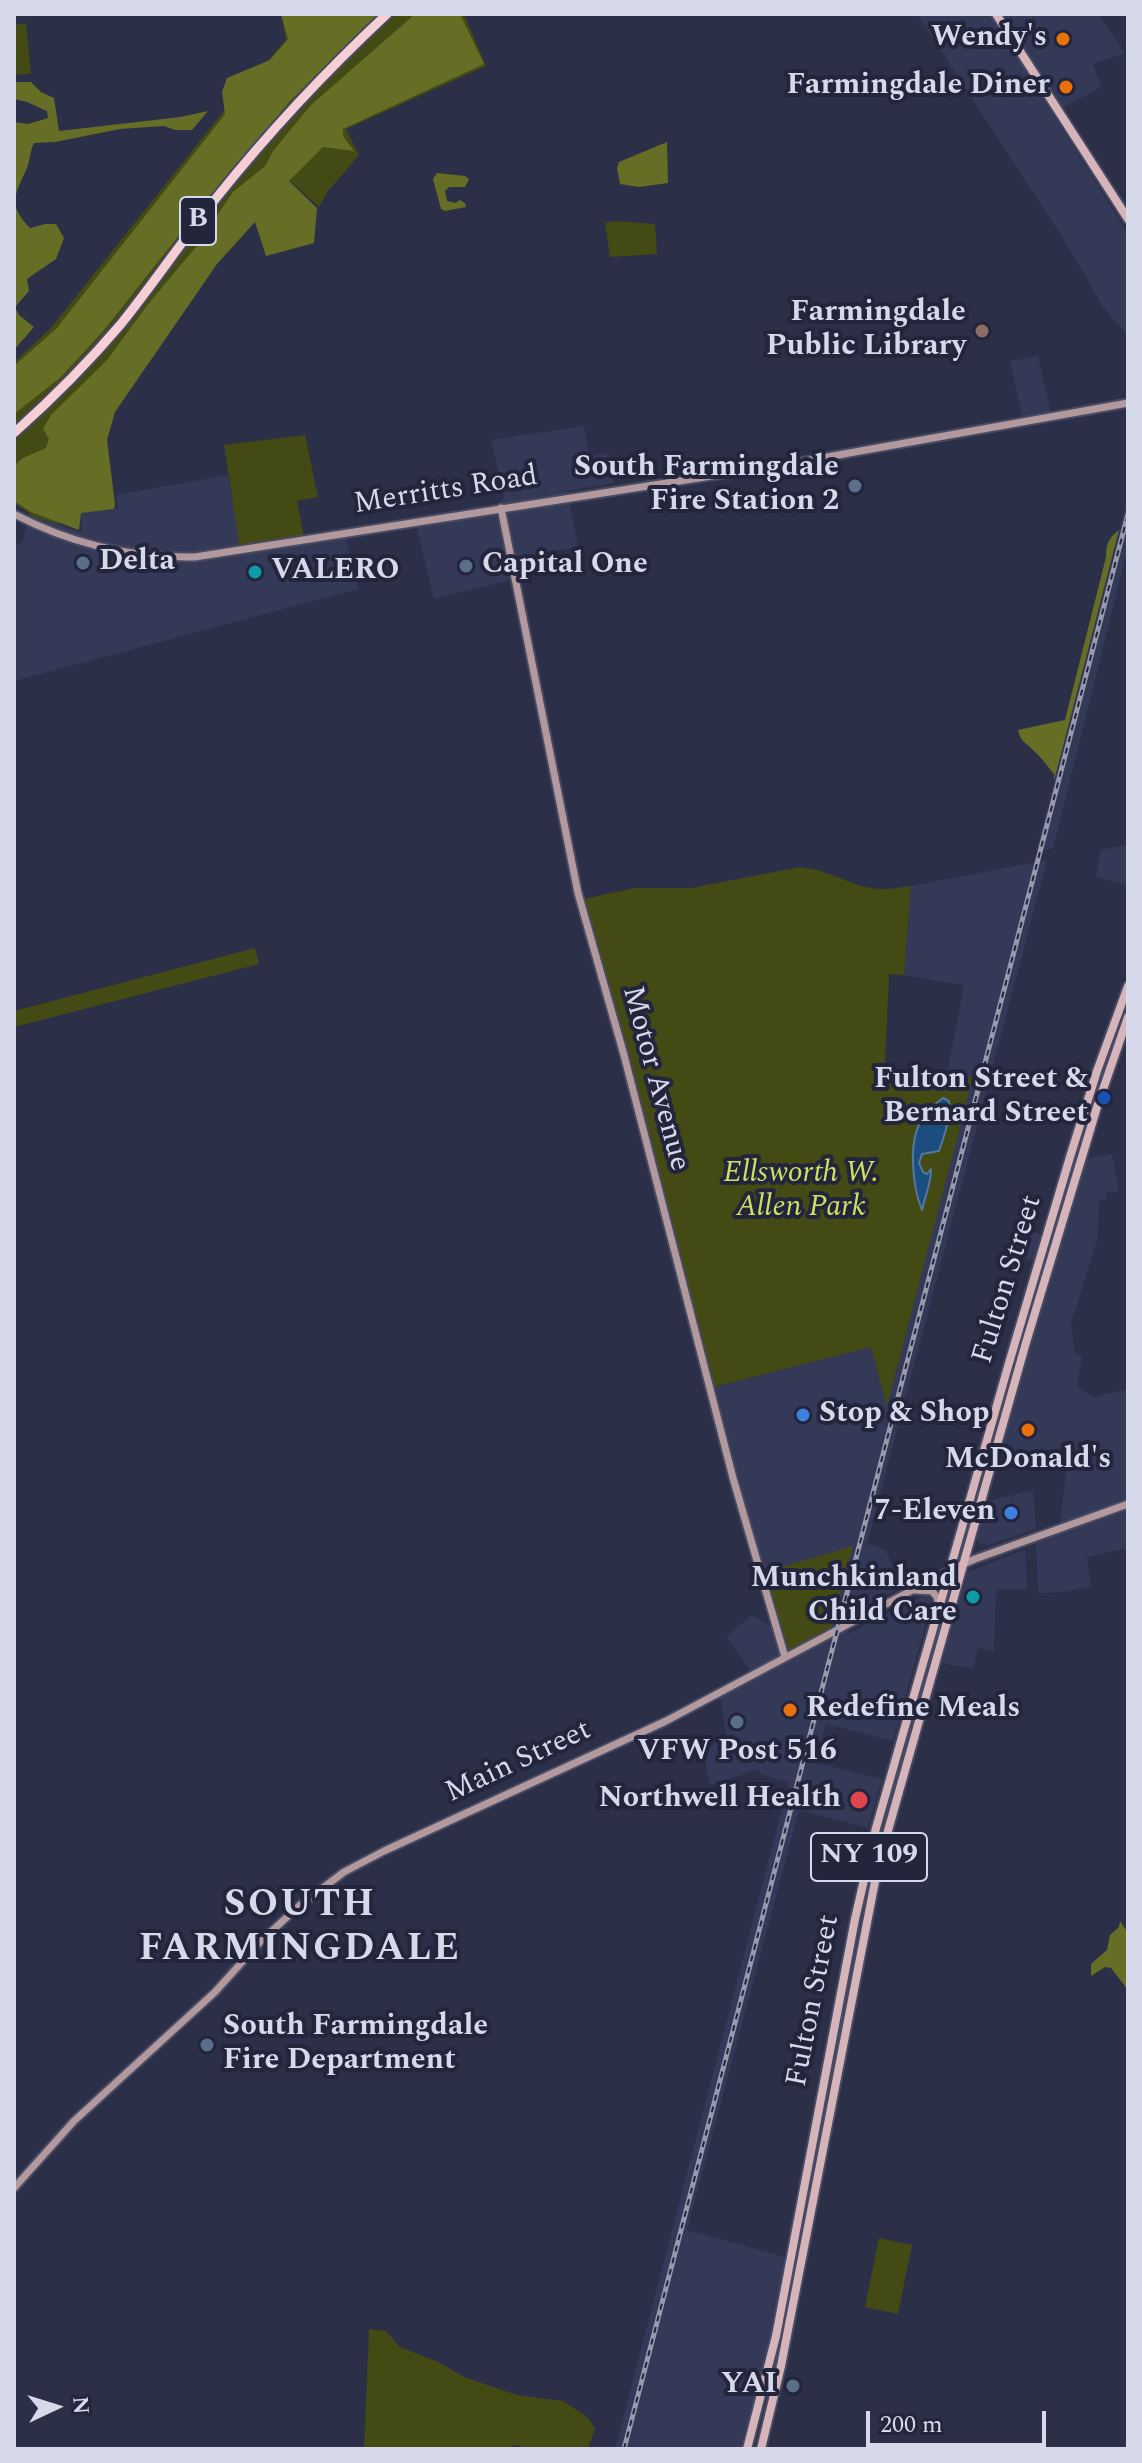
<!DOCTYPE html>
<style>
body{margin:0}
#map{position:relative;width:1142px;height:2463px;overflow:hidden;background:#2c2f48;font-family:Spectral,serif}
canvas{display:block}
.frame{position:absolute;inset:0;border:16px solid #d6d9e9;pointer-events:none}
.north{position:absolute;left:16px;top:2367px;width:80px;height:80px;-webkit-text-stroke:6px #23253d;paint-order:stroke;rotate:86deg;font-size:22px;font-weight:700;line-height:32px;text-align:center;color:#d6d9e9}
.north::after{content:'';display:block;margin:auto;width:28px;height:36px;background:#d6d9e9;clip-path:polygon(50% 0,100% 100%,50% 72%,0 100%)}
.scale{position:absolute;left:866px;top:2411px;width:180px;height:36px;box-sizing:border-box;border:4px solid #d6d9e9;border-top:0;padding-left:10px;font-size:24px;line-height:28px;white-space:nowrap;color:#d6d9e9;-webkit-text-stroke:6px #23253d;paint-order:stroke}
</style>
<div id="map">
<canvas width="1142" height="2463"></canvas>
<div class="frame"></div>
<div class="north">N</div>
<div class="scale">200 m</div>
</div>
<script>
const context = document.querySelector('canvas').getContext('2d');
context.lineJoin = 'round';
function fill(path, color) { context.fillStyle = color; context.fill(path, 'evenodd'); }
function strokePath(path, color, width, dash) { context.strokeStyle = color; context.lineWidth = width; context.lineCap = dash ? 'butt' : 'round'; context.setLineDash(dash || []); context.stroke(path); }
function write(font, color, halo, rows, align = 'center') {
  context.font = font + ' Spectral,serif'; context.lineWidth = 8; context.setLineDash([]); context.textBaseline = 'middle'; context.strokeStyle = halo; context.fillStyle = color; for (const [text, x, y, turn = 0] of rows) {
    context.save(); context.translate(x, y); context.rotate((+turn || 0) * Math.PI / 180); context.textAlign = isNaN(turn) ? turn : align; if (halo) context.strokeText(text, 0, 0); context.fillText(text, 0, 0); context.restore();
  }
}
fill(new Path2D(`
 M 917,14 L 990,14 L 1128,234 L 1128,337 L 1103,307 L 1068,246 Z
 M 999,14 L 1098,14 L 1125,53 L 1093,64 L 1101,87 L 1059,110 Z
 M 1038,356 L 1051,414 L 1023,420 L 1010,361 Z
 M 584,426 L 589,456 L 609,453 L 613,483 L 567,491 L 578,547 L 523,557 L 507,581 L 434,599 L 416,525 L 496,512 L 504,497 L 491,440 Z
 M 228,475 L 241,548 L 343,529 L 358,589 L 14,681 L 14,545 L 22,543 L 30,514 L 82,533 L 81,513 L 118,509 L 116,495 Z
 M 1128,496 L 1128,547 L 1053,848 L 1036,851 Z
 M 1128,844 L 1128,886 L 1096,876 L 1101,850 Z
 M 1047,860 L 867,1544 L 885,1550 L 904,1586 L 849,1614 L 848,1634 L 926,1594 L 930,1595 L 932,1601 L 893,1741 L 826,1724 L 816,1763 L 882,1779 L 868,1828 L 799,1810 L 687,2230 L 789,2258 L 756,2417 L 746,2449 L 615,2449 L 789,1782 L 760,1774 L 759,1769 L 712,1785 L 709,1783 L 704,1753 L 716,1742 L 727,1739 L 721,1702 L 716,1693 L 753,1673 L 726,1637 L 752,1615 L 778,1631 L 852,1547 L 761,1573 L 710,1388 L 871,1347 L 887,1404 L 972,1077 L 946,1079 L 964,985 L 904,975 L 911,886 Z
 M 1112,1154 L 1119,1191 L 1106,1193 L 1106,1200 L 1099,1201 L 1097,1241 L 1071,1323 L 1075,1354 L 1082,1356 L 1077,1387 L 1093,1397 L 1128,1389 L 1128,1500 L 1060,1522 L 1069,1447 L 996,1457 L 1087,1159 Z
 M 1017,1227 L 1041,1234 L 1033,1261 L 1010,1253 Z
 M 1033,1490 L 1036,1529 L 988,1545 L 979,1543 L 977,1537 L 985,1502 Z
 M 1128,1510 L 1128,1548 L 1087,1557 L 1091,1586 L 1064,1592 L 1038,1593 L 1036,1543 Z
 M 1025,1550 L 1027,1589 L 996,1589 L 994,1651 L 978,1648 L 973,1669 L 942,1663 L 968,1572 Z`), '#353958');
fill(new Path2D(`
 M 281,14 L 464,14 L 486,66 L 346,129 L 359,155 L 328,191 L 319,207 L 290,181 L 299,170 L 214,263 L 115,412 L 80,496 L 59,524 L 36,518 L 14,503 L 14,362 L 50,329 L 223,112 L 286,40 Z
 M 26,23 L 31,74 L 14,75 L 14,25 Z
 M 616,221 L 655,224 L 657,254 L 610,257 L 605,223 Z
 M 305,435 L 318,497 L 297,501 L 304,537 L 240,549 L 224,445 Z
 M 795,868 C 825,866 849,887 878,889 C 889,890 901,887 911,886 L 904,975 L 889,974 L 884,1084 L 973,1077 L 887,1406 L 871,1347 L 710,1388 L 580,900 L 634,888 L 691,888 Z
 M 255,948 L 259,964 L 14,1027 L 14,1011 Z
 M 853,1546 L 830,1632 L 785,1656 L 761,1573 Z
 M 879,2238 L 912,2245 L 898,2314 L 865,2307 Z
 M 369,2329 L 386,2331 L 400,2347 L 438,2362 L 464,2377 L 517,2395 L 563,2401 L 587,2417 L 595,2428 L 589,2446 L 593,2449 L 523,2449 L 519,2445 L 501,2449 L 364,2449 Z`), '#444a14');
fill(new Path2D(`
 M 281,14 L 378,14 L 290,101 L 199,210 L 104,330 L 60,378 L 14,414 L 14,366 L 56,329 L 222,118 L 225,114 L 222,92 L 227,78 L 270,60 L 288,39 Z
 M 415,14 L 460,14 L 484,64 L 343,129 L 343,136 L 354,151 L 323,147 L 289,181 L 317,208 L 314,243 L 266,256 L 255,222 L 217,264 L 115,412 L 107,440 L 115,504 L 114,509 L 81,513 L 79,530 L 31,512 L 14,501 L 14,466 L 23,458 L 46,448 L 49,439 L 43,429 L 51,415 L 107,360 L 149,303 L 195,248 L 233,192 L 265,166 L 273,151 L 311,105 Z
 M 14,82 L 31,82 L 41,92 L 54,98 L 59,131 L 180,117 L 208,111 L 192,130 L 175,130 L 164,126 L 120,129 L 55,142 L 34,143 C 30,151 30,161 27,168 C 15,195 7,204 30,228 L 45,224 L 56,224 L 64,238 L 56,259 L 27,279 L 29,291 L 15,307 L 19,315 L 34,327 L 14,350 L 14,122 L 28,124 L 48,118 L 47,111 L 27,102 L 14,99 Z
 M 667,142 L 668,183 L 639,187 L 620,184 L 617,168 L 619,162 Z
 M 437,173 L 465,176 L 469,179 L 465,187 L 449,187 L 445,191 L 447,201 L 455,203 L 460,200 L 465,203 L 466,207 L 445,211 L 441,209 L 433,179 Z
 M 1119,530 L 1054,781 L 1054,774 C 1048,767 1042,758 1035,752 C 1027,743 1021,743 1018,730 L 1065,720 L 1106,557 C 1106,545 1108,538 1119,530 Z
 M 1120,1921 L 1128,1933 L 1128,1990 L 1111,1968 L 1105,1967 L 1091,1976 L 1091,1964 L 1107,1950 L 1110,1935 L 1119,1927 Z`), '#656e24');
const water = new Path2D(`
 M 943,1098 L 949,1101 C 950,1119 945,1134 939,1151 L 922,1154 L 919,1163 L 923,1172 L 927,1174 L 931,1169 C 931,1184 925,1196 922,1210 C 913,1189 909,1148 918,1127 C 921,1119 937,1102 943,1098 Z`);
fill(water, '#1b4e7f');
strokePath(water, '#53789f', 2);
const secondary = new Path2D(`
 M 501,508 L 578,893 L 624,1055 L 733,1478 L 785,1657
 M 14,514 C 71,544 130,558 195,557 L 788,464 L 1128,403
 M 915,1590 L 932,1591 L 937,1597 L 939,1606
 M 14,2188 L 74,2121 L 215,1992 L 261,1941 L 299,1906 L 344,1872 L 384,1851 L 666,1721 L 950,1570 L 975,1559 L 1128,1504`);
const primary = new Path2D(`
 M 996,14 L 1128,219
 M 747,2449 L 776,2336 L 855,1919 L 876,1828 L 1009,1363 L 1070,1157 L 1097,1071 L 1128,986
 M 761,2449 L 781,2366 L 878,1866 L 1025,1346 L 1097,1107 L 1128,1017`);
const highway = new Path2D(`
 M 14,433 C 52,399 88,363 121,324 C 154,283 184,238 217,197 C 269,132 326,71 387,14`);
strokePath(secondary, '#474a62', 11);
strokePath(primary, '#474a62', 12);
strokePath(highway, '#474a62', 13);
strokePath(secondary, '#b2999d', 7);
strokePath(primary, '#d5b5ba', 8);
strokePath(highway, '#f6cfd5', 9);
const rail = new Path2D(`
 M 624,2449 L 1128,514`);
strokePath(rail, '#979aad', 5);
strokePath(rail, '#23253d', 2, [6]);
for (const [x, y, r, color] of [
 [1063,39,8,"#e8710a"],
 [1066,87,8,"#e8710a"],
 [982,331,8,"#8d6e63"],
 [855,486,8,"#5c6f8a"],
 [83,563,8,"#5c6f8a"],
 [466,566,8,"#5c6f8a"],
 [255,572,8,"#0f9aa8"],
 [1104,1098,8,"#1a4fb4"],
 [803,1415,8,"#3f7fe0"],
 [1028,1430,8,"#e8710a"],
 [1011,1513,8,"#3f7fe0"],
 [973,1597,8,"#0f9aa8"],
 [790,1710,8,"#e8710a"],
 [737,1722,8,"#5c6f8a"],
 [859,1800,10,"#e0444e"],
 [207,2045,8,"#5c6f8a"],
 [793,2386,8,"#5c6f8a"]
]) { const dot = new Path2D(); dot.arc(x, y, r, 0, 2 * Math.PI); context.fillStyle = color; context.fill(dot); strokePath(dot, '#23253d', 3); }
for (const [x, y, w] of [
 [198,221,36],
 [869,1857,116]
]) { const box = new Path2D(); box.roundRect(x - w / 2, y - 24, w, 48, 6); context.fillStyle = '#23253d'; context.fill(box); strokePath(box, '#d6d9e9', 2); }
write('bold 28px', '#d6d9e9', null, [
 ["B",198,221],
 ["NY 109",869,1857]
]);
write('bold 30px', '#d6d9e9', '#23253d', [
 ["Wendy's",1047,39],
 ["Farmingdale Diner",1050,87],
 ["Farmingdale",966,314],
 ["Public Library",966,348],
 ["South Farmingdale",839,469],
 ["Fire Station 2",839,503],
 ["Delta",99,563,"left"],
 ["Capital One",482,566,"left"],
 ["VALERO",271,572,"left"],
 ["Fulton Street &",1088,1081],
 ["Bernard Street",1088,1115],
 ["Stop & Shop",819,1415,"left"],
 ["McDonald's",1028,1461,"center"],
 ["7-Eleven",995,1513],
 ["Munchkinland",957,1580],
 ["Child Care",957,1614],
 ["Redefine Meals",806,1710,"left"],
 ["VFW Post 516",737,1753,"center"],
 ["Northwell Health",841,1800],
 ["South Farmingdale",223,2028,"left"],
 ["Fire Department",223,2062,"left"],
 ["YAI",777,2386]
], 'right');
write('30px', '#d6d9e9', '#23253d', [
 ["Merritts Road",446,492,-9],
 ["Motor Avenue",654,1079,75],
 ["Fulton Street",1009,1280,-73],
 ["Main Street",519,1763,-25],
 ["Fulton Street",815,2001,-79]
]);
write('italic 30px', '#cfdf60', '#23253d', [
 ["Ellsworth W.",801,1175],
 ["Allen Park",801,1209]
]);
context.letterSpacing = '2px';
write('bold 38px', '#d6d9e9', '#23253d', [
 ["SOUTH",300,1908],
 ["FARMINGDALE",300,1952]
]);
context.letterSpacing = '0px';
</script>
